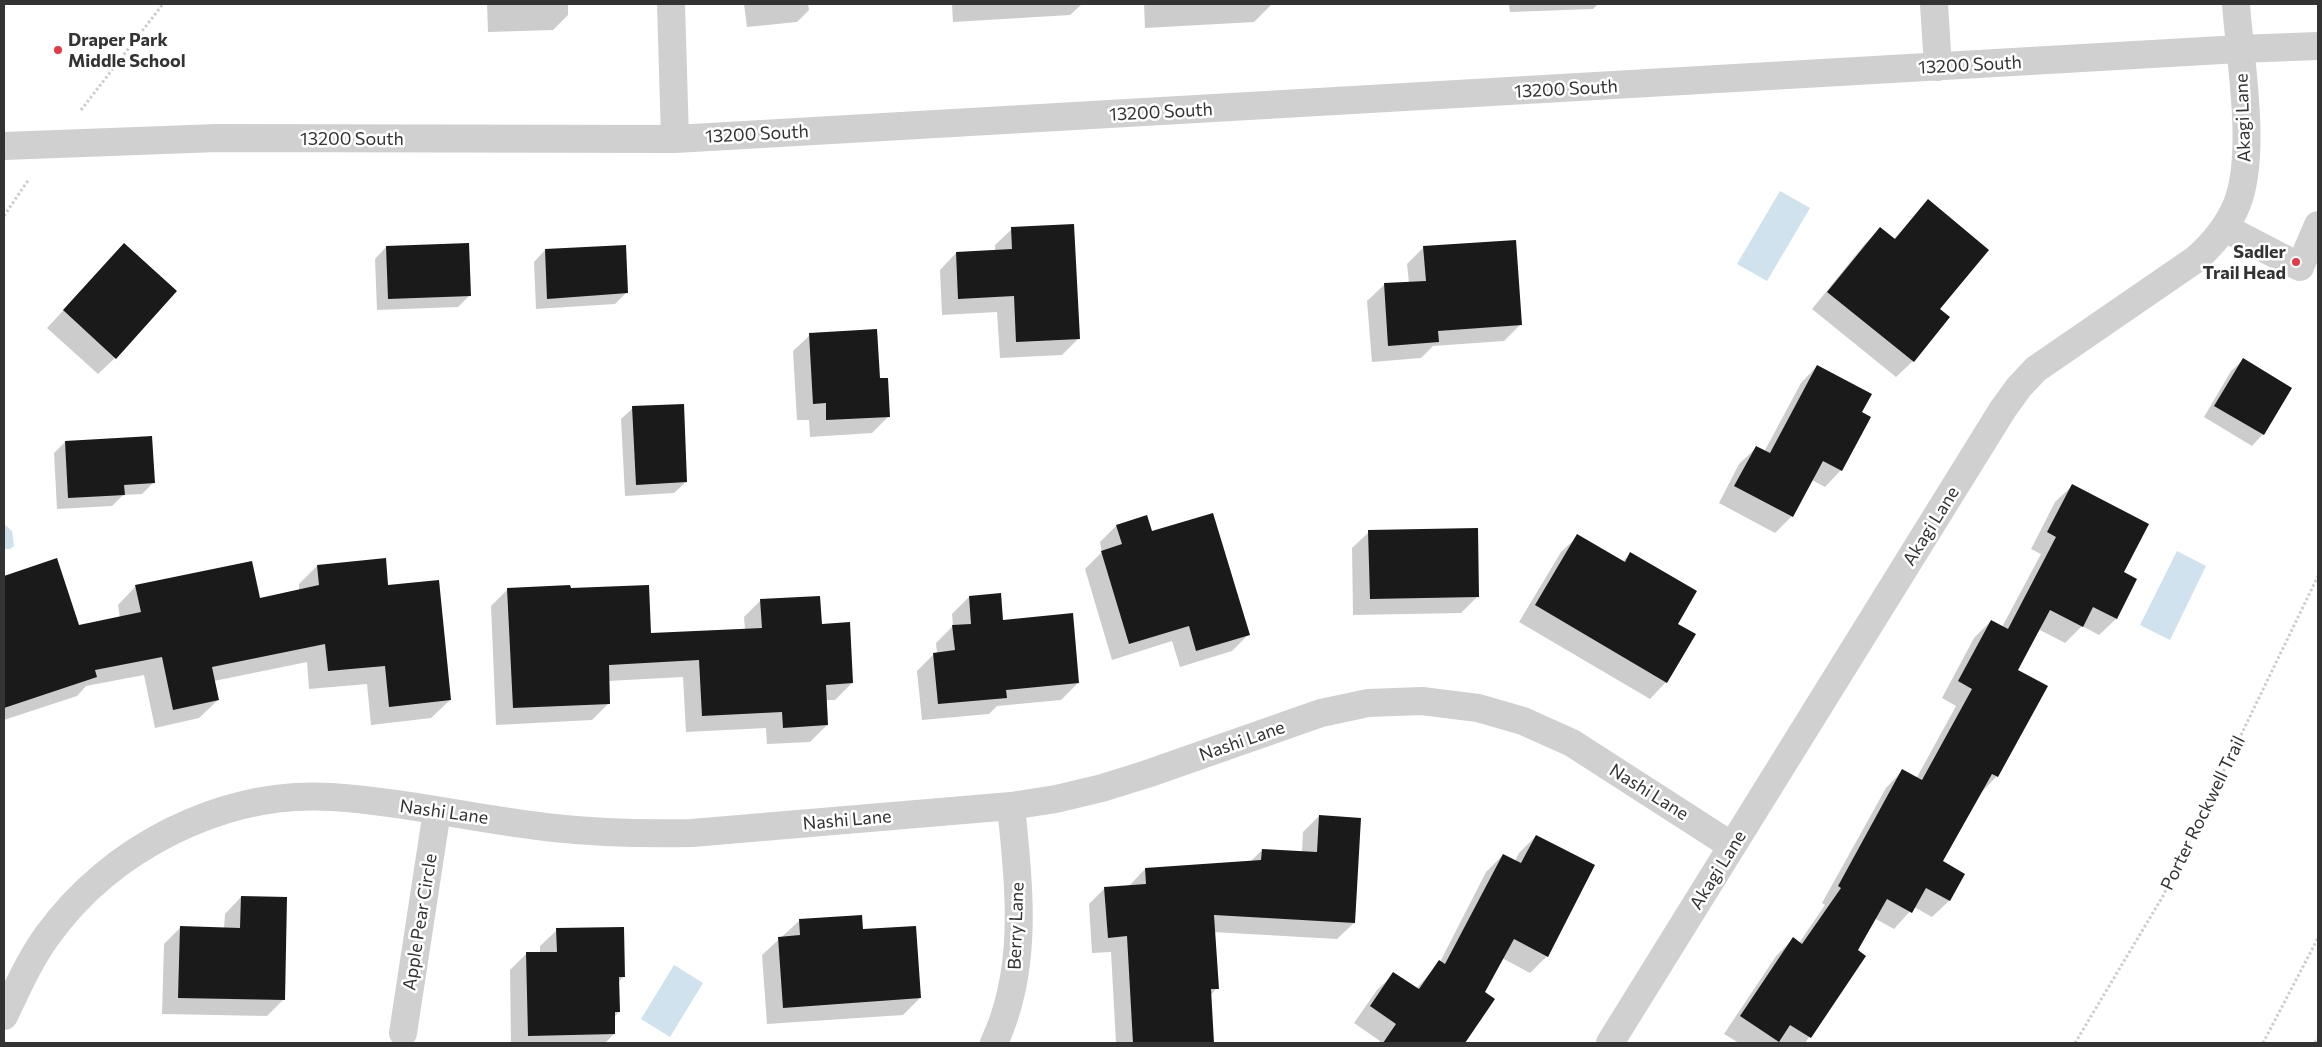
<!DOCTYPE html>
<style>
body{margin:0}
#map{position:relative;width:2322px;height:1047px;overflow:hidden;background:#fff;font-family:Commissioner,sans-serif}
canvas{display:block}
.frame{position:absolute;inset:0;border:5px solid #333;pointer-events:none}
</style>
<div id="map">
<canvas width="2322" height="1047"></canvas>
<div class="frame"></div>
</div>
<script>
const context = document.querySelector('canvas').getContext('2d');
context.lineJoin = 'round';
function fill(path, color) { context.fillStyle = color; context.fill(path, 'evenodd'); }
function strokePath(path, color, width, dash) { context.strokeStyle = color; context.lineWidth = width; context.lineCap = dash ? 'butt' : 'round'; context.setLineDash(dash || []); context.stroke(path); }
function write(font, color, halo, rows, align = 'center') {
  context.font = font + ' Commissioner,sans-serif'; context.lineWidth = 5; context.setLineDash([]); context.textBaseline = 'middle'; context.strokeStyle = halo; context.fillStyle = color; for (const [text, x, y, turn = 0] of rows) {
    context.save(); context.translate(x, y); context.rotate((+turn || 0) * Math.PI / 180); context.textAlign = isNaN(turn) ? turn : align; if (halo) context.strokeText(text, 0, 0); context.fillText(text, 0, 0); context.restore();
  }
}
fill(new Path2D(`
 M 1780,191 L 1810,208 L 1767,281 L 1737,264 Z
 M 4,524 L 12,531 L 14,546 L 10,549 L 4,549 Z
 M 2177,551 L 2206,566 L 2170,640 L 2140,625 Z
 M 674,965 L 703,983 L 670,1037 L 641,1019 Z`), '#cfe2ee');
fill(new Path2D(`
 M 487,4 L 568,4 L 568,15 L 553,30 L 488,32 Z
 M 744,4 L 808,4 L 809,10 L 797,22 L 747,27 Z
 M 952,4 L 1082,4 L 1070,15 L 953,22 Z
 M 1144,4 L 1271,4 L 1271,5 L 1254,22 L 1145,28 Z
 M 1509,4 L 1598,4 L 1593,9 L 1510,12 Z
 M 1928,201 L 1939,309 L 1913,361 L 1896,377 L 1812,309 L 1864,245 L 1880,228 L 1894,239 Z
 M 1012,229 L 1078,339 L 1062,355 L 1000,358 L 997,312 L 942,315 L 940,270 L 956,253 L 995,251 L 995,245 Z
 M 124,245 L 115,358 L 98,374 L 47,328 Z
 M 386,247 L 470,295 L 458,307 L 377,310 L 375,259 Z
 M 1424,247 L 1521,324 L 1504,341 L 1433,346 L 1421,358 L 1372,362 L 1367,301 L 1384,285 L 1409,283 L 1407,264 Z
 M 545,250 L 627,292 L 615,304 L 536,309 L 534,262 Z
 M 810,335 L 878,380 L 889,416 L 872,433 L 810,437 L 809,420 L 797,420 L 793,351 Z
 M 2243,360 L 2263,434 L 2252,446 L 2204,417 L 2231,371 Z
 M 1817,366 L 1860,413 L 1841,470 L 1825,487 L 1812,480 L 1792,516 L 1775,533 L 1719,503 L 1739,464 L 1756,448 L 1764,452 L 1801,383 Z
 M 633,408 L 686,482 L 674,493 L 625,496 L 621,419 Z
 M 65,442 L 153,483 L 142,494 L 123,495 L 112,506 L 57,509 L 54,453 Z
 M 2072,486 L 2122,573 L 2136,580 L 2116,619 L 2099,635 L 2082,626 L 2065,643 L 2038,629 L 2016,670 L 1997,776 L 1981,793 L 1942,862 L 1964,874 L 1949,901 L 1932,917 L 1914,907 L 1894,929 L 1874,918 L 1856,950 L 1865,956 L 1805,1043 L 1739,1043 L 1724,1034 L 1776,956 L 1793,939 L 1799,943 L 1825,905 L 1822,903 L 1886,788 L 1902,771 L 1916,779 L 1956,706 L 1942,698 L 1974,638 L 1991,621 L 2002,627 L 2041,554 L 2031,549 L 2055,502 Z
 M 1116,526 L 1151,533 L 1249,634 L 1232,651 L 1180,667 L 1172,641 L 1112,660 L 1085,569 L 1102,552 L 1100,542 Z
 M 1369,532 L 1478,596 L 1461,613 L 1353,615 L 1352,548 Z
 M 1578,536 L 1622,562 L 1631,553 L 1676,624 L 1666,682 L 1650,699 L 1519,622 L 1561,552 Z
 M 56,559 L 79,626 L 120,618 L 118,605 L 136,586 L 259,599 L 299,591 L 299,584 L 317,566 L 387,587 L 450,700 L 431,718 L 371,725 L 367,684 L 309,689 L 307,662 L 214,681 L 218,700 L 199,718 L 155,728 L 144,675 L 86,686 L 77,696 L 4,720 L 4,577 Z
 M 508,589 L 569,590 L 650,635 L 745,630 L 744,617 L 761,600 L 821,625 L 852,683 L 835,700 L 825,700 L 827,725 L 810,742 L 767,744 L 766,728 L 686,732 L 683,677 L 608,681 L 609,703 L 592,720 L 496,725 L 491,606 Z
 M 969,597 L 1078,683 L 1061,700 L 997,706 L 989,714 L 922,720 L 917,671 L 934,654 L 937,653 L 936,643 L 953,626 L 952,614 Z
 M 1319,816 L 1354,923 L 1337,939 L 1213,932 L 1217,988 L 1210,996 L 1212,1043 L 1116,1043 L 1111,952 L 1092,953 L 1089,904 L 1105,888 L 1129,886 L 1145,869 L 1250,862 L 1262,850 L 1302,852 L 1303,832 Z
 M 1536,836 L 1547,956 L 1530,973 L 1502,958 L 1484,992 L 1494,999 L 1463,1043 L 1379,1043 L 1380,1041 L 1354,1023 L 1377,990 L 1394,974 L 1416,989 L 1440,962 L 1486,872 L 1503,855 L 1515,861 L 1519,853 Z
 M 241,897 L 284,999 L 267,1016 L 162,1014 L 164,944 L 180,928 L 224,929 L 225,914 Z
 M 799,921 L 862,931 L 920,998 L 903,1015 L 767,1024 L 762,955 Z
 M 557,930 L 624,976 L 618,983 L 619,1012 L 614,1017 L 614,1034 L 605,1043 L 511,1043 L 510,970 L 526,954 L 540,953 L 540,946 Z`), '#0003');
fill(new Path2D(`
 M 1928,199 L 1989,250 L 1940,309 L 1950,317 L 1914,362 L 1827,292 L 1880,227 L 1895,239 Z
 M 1074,224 L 1080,339 L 1016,342 L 1014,296 L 958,299 L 956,252 L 1012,249 L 1011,227 Z
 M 1516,240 L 1522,325 L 1438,331 L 1439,342 L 1388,346 L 1384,283 L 1426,281 L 1423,246 Z
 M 124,243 L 177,291 L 116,359 L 63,310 Z
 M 469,243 L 471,296 L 388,299 L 386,246 Z
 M 626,245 L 628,293 L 547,299 L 545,249 Z
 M 877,329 L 880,378 L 888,378 L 890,417 L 826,420 L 826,403 L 813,404 L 809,333 Z
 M 2243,358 L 2292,388 L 2264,435 L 2214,406 Z
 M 1817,365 L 1872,394 L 1862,412 L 1871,417 L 1842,471 L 1823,461 L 1793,517 L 1734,486 L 1756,446 L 1770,453 Z
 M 684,404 L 687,482 L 636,485 L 632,406 Z
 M 152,436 L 155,483 L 124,485 L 125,495 L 68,498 L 65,441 Z
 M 2072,484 L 2149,524 L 2124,572 L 2137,579 L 2117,619 L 2093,607 L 2083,627 L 2050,610 L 2018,670 L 2048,686 L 1998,777 L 1992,774 L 1943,861 L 1965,874 L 1950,901 L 1926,888 L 1912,913 L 1887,899 L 1858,950 L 1866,956 L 1811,1038 L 1790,1025 L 1779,1042 L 1740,1016 L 1793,937 L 1802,944 L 1841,888 L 1838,886 L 1902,769 L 1922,780 L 1972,689 L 1958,681 L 1991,620 L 2008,629 L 2056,537 L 2047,532 Z
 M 1213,513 L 1250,635 L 1196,651 L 1189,626 L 1129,644 L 1101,551 L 1122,544 L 1116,525 L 1147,515 L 1152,531 Z
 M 1478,528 L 1479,597 L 1370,599 L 1368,530 Z
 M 1577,534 L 1625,562 L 1630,552 L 1697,591 L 1678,624 L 1696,634 L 1667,683 L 1535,605 Z
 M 57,558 L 79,625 L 141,612 L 135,585 L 252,561 L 260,598 L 319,585 L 317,565 L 386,558 L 388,585 L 439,580 L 451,700 L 389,707 L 385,666 L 328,671 L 325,644 L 212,667 L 219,700 L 173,710 L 162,657 L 95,670 L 97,677 L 4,708 L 4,576 Z
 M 570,585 L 571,588 L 649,585 L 651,633 L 762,628 L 760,599 L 820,596 L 822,624 L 850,622 L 853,683 L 826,685 L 828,725 L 783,728 L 782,712 L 702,716 L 699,660 L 609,665 L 610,704 L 513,708 L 507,588 Z
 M 1001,593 L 1003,620 L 1073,613 L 1079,683 L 1006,690 L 1007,698 L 938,704 L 933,653 L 955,650 L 952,625 L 971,624 L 969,596 Z
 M 1319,815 L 1361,818 L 1355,923 L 1214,915 L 1219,989 L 1211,989 L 1214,1043 L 1133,1043 L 1127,936 L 1108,938 L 1104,887 L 1146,884 L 1145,868 L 1261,860 L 1262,849 L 1317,852 Z
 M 1536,835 L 1595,865 L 1548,957 L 1514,939 L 1485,992 L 1495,999 L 1465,1043 L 1383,1043 L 1396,1024 L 1370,1006 L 1393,972 L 1419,989 L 1439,960 L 1445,964 L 1503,854 L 1521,863 Z
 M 241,896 L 287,897 L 285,1000 L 178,998 L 180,926 L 240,928 Z
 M 862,915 L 863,929 L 916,926 L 921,998 L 783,1008 L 778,937 L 800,935 L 799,919 Z
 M 624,927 L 625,977 L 619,977 L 620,1012 L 615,1012 L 615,1034 L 528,1036 L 526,952 L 557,952 L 556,928 Z`), '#1a1a1a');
strokePath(new Path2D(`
 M 81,110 L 163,4
 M 4,216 L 29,179
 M 2075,1043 L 2163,896 L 2318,576
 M 2263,1043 L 2318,938
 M 2315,1043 L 2318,1038`), '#cdcdcd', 3, [2.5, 2.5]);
strokePath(new Path2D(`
 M 671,4 L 675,139
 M 1934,4 L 1938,67
 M 4,146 L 217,138 L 675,139 L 2239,49 L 2318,46
 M 2225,228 L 2300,267 L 2318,225
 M 4,1016 C 17,989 29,961 47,936 C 110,848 223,790 332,797 C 407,802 480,820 554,828 C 600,833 645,834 692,833 L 1011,806 L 1056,799 L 1102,788 L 1147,774 L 1321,713 L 1368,703 L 1422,701 L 1478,708 L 1523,721 L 1572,743 L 1732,846
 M 403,1033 L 437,811
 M 994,1043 C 1029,968 1019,887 1011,806
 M 1610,1043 L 2003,409 L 2019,387 L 2036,369 L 2196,259 C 2213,244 2228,226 2237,204 C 2257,153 2240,60 2236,4`), '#d0d0d0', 28);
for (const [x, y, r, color] of [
 [58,50,5,"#e63946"],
 [2296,262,5,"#e63946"]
]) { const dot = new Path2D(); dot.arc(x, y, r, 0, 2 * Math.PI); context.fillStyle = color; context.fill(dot); strokePath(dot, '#fff', 2); }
write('bold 18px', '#333', '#fff', [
 ["Draper Park",68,40],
 ["Middle School",68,61],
 ["Sadler",2286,252,"right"],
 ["Trail Head",2286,273,"right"]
], 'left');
write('18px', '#333', '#fff', [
 ["13200 South",1970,65,-3],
 ["13200 South",1566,89,-3],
 ["13200 South",1161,112,-3],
 ["Akagi Lane",2243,118,-92],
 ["13200 South",757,134,-3],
 ["13200 South",352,139],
 ["Akagi Lane",1931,526,-58],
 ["Nashi Lane",1242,741,-19],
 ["Nashi Lane",1649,792,32],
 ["Nashi Lane",444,812,8],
 ["Porter Rockwell Trail",2203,813,-64],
 ["Nashi Lane",847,820,-5],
 ["Akagi Lane",1718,870,-58],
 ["Apple Pear Circle",420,922,-81],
 ["Berry Lane",1016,926,-88]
]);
</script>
